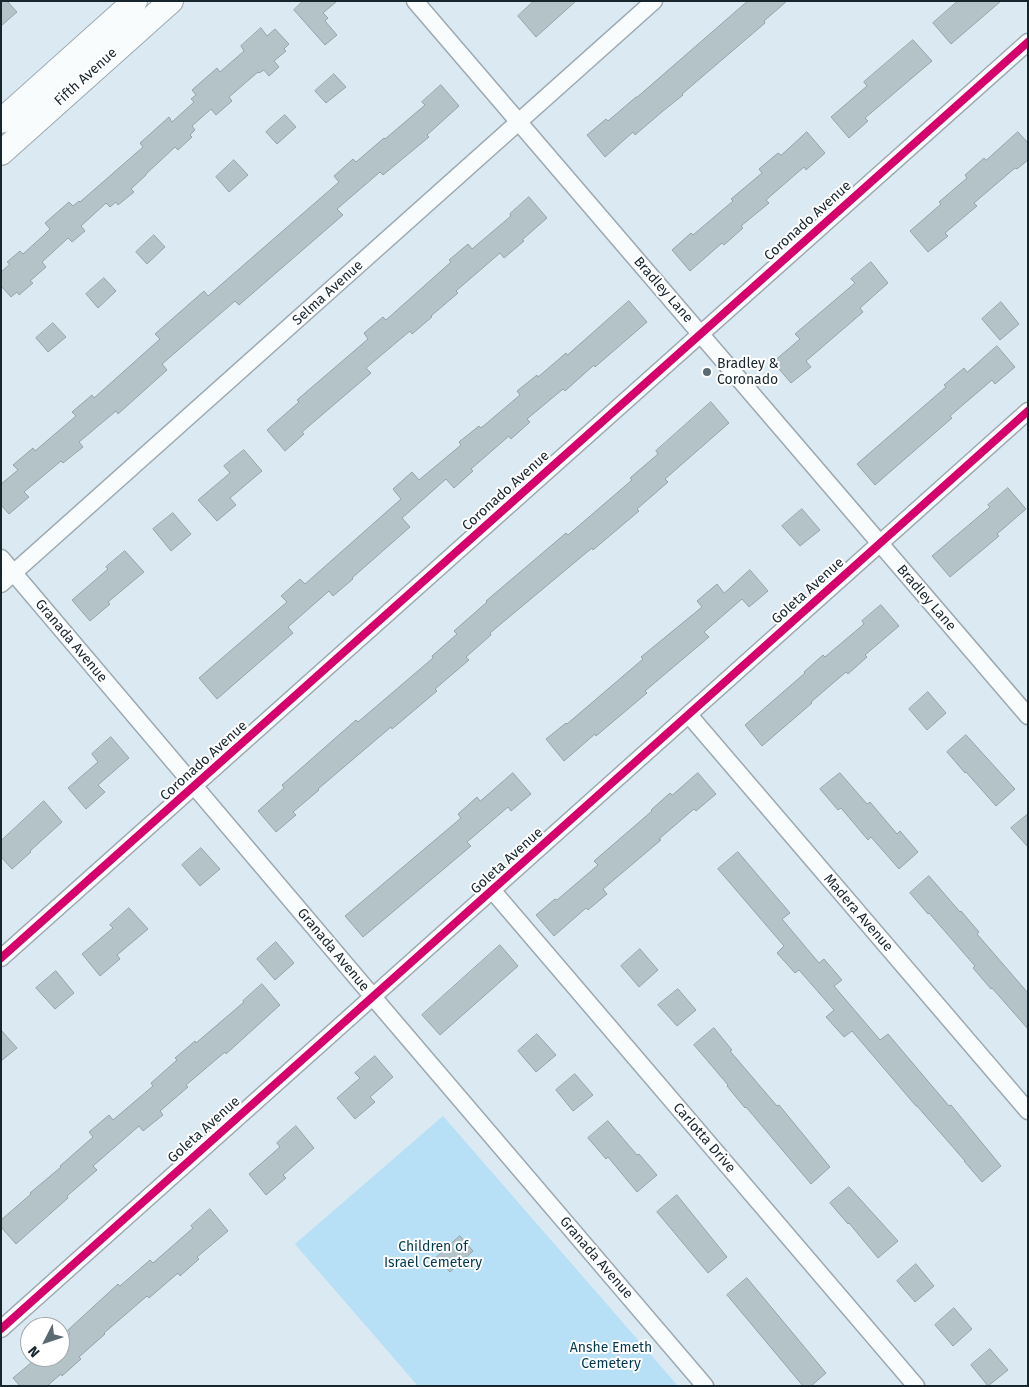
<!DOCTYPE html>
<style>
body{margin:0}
#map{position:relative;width:1029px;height:1387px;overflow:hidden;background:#dae9f2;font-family:"Fira Sans",sans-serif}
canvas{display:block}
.frame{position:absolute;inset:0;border:2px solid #17252d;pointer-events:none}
.north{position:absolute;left:20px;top:1317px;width:50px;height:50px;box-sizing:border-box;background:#fff;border:1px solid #a2a8ab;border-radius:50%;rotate:229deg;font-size:14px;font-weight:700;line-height:20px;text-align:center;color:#17252d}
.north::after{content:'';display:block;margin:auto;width:18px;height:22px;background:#5b6a72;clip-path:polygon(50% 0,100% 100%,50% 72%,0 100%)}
</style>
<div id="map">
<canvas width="1029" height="1387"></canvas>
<div class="frame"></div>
<div class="north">N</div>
</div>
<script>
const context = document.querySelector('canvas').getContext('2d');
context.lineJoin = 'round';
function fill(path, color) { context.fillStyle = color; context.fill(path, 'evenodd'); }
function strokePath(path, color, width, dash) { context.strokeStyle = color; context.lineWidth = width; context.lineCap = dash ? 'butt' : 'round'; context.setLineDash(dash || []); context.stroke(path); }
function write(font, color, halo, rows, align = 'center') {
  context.font = font + ' "Fira Sans",sans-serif'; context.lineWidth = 4; context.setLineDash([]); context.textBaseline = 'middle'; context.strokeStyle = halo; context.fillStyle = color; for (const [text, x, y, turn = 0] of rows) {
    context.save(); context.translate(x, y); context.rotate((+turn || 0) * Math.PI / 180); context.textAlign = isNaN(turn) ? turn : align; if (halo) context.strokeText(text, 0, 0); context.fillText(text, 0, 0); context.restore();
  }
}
fill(new Path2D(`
 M 443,1116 L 678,1386 L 418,1386 L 295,1244 Z`), '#b7dff6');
const building = new Path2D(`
 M 1,1 L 7,1 L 17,12 L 1,26 Z
 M 303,1 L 337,1 L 323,13 L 328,18 L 325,21 L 337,35 L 325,45 L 294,10 Z
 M 534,1 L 576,1 L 536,37 L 518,16 Z
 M 748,1 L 787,1 L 764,21 L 765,23 L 682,94 L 683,95 L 663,111 L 635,135 L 633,132 L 605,157 L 587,135 L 606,119 L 608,121 L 636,97 L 637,97 Z
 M 958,1 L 1001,1 L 951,44 L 933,23 Z
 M 261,28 L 267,36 L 275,29 L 289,44 L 284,49 L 286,51 L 274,61 L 279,67 L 269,76 L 264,70 L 259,73 L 258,72 L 229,97 L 232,101 L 216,115 L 211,109 L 192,126 L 195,130 L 190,135 L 192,137 L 178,150 L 175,147 L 146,174 L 146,175 L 131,189 L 134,192 L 118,205 L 116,202 L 110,207 L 106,203 L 81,226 L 85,231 L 72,242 L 68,238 L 42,262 L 46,267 L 30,281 L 33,283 L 19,295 L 17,292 L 11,297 L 1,286 L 1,272 L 10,264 L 7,262 L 20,251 L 23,254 L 44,235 L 50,229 L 45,223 L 69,202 L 73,206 L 79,201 L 80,202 L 143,147 L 140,143 L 169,117 L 172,122 L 194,102 L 191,99 L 196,95 L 192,90 L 217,68 L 220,72 L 244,51 L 241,46 Z
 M 913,40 L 932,61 L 865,118 L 868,121 L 849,138 L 831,117 L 867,86 L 864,82 Z
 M 334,74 L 346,87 L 326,103 L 315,91 Z
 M 441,85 L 459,106 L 427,135 L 429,137 L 383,175 L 380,172 L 337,209 L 343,215 L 239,305 L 235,301 L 162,364 L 167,370 L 118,414 L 116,411 L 79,442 L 83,447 L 63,463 L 61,461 L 24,492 L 29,497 L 9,514 L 1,505 L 1,484 L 18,470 L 13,465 L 33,448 L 35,451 L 76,416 L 72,412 L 92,395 L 94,398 L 160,339 L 155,334 L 204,291 L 208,296 L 339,182 L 334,176 L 353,159 L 356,162 L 384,138 L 385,139 L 425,105 L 422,102 Z
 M 285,115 L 296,127 L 277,144 L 266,132 Z
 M 807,132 L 825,153 L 806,170 L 804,167 L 766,200 L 769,203 L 741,226 L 743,228 L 724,245 L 722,243 L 690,271 L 672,250 L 691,233 L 693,235 L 733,201 L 731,199 L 762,173 L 759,169 L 778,153 L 781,155 Z
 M 1018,132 L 1028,143 L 1028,160 L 1017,169 L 1015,168 L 974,203 L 977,206 L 945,233 L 948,236 L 928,252 L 910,231 L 941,204 L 939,202 L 967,178 L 965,175 L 984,158 L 986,160 Z
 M 234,160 L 248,175 L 229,192 L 216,177 Z
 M 529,197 L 547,218 L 522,240 L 524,241 L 504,258 L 500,253 L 456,291 L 458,293 L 431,316 L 432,317 L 412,334 L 410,331 L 366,368 L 371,373 L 302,432 L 304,434 L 285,451 L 267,430 L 299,402 L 297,400 L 368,339 L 364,333 L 383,317 L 386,320 L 451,262 L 449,260 L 468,244 L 472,249 L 511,216 L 510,214 Z
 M 154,235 L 165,247 L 147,264 L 136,252 Z
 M 871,262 L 888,283 L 860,308 L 863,312 L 806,361 L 811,367 L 791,383 L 773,362 L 800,339 L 795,334 L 855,283 L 851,279 Z
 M 104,278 L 116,291 L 98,308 L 86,294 Z
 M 629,301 L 647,322 L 595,367 L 594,365 L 565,391 L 563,389 L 527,419 L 530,422 L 511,439 L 509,436 L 471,469 L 473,471 L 454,488 L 446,479 L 402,518 L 410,527 L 352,578 L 353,579 L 333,596 L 329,591 L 288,627 L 293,633 L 217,699 L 199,678 L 287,602 L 281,596 L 300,579 L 305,584 L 401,499 L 393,489 L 412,472 L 419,480 L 461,445 L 459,442 L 479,426 L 481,428 L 520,395 L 517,391 L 537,375 L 538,377 L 566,353 L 567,355 Z
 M 1001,302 L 1019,324 L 1000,340 L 982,319 Z
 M 53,323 L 66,337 L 48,352 L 36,338 Z
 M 997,346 L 1015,367 L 995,384 L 992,380 L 950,416 L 952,418 L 875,485 L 857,464 L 946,387 L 944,385 L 964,368 L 967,372 Z
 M 711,402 L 729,423 L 665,479 L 668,482 L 637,509 L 639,511 L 593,550 L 592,548 L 490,633 L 491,635 L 466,657 L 469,660 L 435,689 L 437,691 L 392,729 L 391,727 L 318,789 L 319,790 L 293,812 L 296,815 L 276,832 L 258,811 L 284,788 L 282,785 L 332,741 L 356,720 L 358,722 L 433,658 L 432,656 L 457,634 L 454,631 L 487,602 L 486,601 L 566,533 L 568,535 L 632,480 L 630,478 L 658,454 L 656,451 Z
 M 244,450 L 262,471 L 230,498 L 236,505 L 217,521 L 198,500 L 230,473 L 224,466 Z
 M 1008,488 L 1026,509 L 997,534 L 999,536 L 950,577 L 932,556 L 990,507 L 988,505 Z
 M 802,509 L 820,530 L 800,546 L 782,526 Z
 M 173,513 L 191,534 L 171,551 L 153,529 Z
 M 125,551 L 144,572 L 108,602 L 110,604 L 90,621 L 72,600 L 108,569 L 106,567 Z
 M 750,570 L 768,591 L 749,607 L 742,599 L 704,632 L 709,637 L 645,691 L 647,693 L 596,736 L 595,734 L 564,761 L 546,739 L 566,723 L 567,724 L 643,659 L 641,657 L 702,607 L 697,601 L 717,584 L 724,593 Z
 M 881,605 L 899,626 L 865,655 L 867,657 L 848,674 L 846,672 L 811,702 L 812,703 L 762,746 L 745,725 L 805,673 L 804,672 L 823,655 L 825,657 L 864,624 L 862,621 Z
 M 928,692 L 946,713 L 927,730 L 909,709 Z
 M 966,735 L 1015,789 L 996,806 L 966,772 L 965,773 L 947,752 Z
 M 111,737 L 129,758 L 98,785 L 105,792 L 86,809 L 68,788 L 98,762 L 92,754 Z
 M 513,773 L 531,794 L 511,811 L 508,807 L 467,842 L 471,846 L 363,937 L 345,916 L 461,818 L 458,814 L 477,797 L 480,801 Z
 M 698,773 L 716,794 L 696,811 L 694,809 L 659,839 L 661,840 L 603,889 L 607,894 L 588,910 L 586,908 L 554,936 L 536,915 L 555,899 L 557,900 L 598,865 L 594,861 L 652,811 L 651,810 L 670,793 L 672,795 Z
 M 840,773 L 867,804 L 870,802 L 897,834 L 900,831 L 918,852 L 899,869 L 871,837 L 868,840 L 841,808 L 838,810 L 820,789 Z
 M 44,801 L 62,822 L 30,851 L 31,852 L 12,869 L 1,857 L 1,841 Z
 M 1028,814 L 1028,847 L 1011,828 Z
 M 201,848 L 220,869 L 200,886 L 182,865 Z
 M 738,852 L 790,913 L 782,919 L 819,963 L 824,959 L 842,980 L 834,986 L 880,1040 L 888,1034 L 949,1106 L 951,1105 L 1001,1166 L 982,1182 L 964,1161 L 965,1161 L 917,1106 L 916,1106 L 852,1031 L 844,1037 L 826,1017 L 834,1010 L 799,970 L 795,973 L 777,953 L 784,946 L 718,869 Z
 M 929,876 L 960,912 L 961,911 L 979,932 L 977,934 L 1028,993 L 1028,1029 L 992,988 L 991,989 L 973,968 L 975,966 L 929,913 L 928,914 L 910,893 Z
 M 129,908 L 148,929 L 117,955 L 120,959 L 100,976 L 82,954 L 113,928 L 110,925 Z
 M 276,942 L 294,963 L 275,980 L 257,959 Z
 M 500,945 L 518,966 L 440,1035 L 422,1015 Z
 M 640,949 L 658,970 L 639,987 L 621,966 Z
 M 56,971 L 74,993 L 55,1009 L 36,988 Z
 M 262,984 L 280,1005 L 226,1054 L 225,1052 L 186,1085 L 188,1087 L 160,1111 L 163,1115 L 143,1131 L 139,1126 L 93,1166 L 97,1170 L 67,1196 L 68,1198 L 16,1244 L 1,1227 L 1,1220 L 31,1194 L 30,1193 L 61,1167 L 60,1166 L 93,1137 L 89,1132 L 109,1115 L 113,1120 L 153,1086 L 151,1083 L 177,1060 L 175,1058 L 195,1041 L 196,1043 L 244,1002 L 243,1001 Z
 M 678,989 L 696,1010 L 677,1026 L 658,1005 Z
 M 714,1028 L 732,1050 L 730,1051 L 777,1106 L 779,1105 L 830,1167 L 811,1184 L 746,1107 L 745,1108 L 727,1086 L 728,1085 L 694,1045 Z
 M 1,1030 L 17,1048 L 1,1061 Z
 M 537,1034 L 556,1055 L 536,1072 L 518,1051 Z
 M 375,1056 L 393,1077 L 370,1097 L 375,1102 L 355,1119 L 337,1098 L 360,1078 L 355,1073 Z
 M 575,1074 L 593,1095 L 573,1111 L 556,1090 Z
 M 608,1121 L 637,1155 L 639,1154 L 657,1175 L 637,1192 L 608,1157 L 606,1159 L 588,1138 Z
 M 296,1126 L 314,1148 L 283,1175 L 286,1178 L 266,1195 L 249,1174 L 280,1147 L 277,1143 Z
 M 849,1187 L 898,1241 L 878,1258 L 849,1223 L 848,1224 L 830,1203 Z
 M 677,1195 L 727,1257 L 708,1273 L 657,1212 Z
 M 210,1209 L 228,1231 L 197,1257 L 199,1259 L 180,1276 L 178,1273 L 149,1298 L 147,1296 L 104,1333 L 105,1334 L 79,1357 L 81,1359 L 62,1376 L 61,1374 L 47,1386 L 20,1386 L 13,1378 L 38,1357 L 60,1357 L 60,1341 L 70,1333 L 68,1330 L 118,1284 L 120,1286 L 150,1260 L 153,1263 L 193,1228 L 191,1226 Z
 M 460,1236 L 473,1251 L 450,1272 L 437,1257 Z
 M 916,1264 L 934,1286 L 915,1302 L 897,1281 Z
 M 747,1278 L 826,1373 L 811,1386 L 803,1386 L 727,1295 Z
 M 954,1308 L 972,1329 L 953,1346 L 935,1325 Z
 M 990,1349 L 1008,1370 L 988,1386 L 971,1365 Z`);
fill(building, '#b4c3c8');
strokePath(building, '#95a4a8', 1);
const street = new Path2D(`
 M 415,1 L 1028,716
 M 1,558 L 385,1011 L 705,1386
 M 1,584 L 654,1
 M 689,715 L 1028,1111
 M 492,890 L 916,1386
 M 1,958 L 1028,42
 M 1,1329 L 1028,411`);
const secondary = new Path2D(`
 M 1,121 L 135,1
 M 1,153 L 171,1`);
strokePath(street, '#9ca9b1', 19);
strokePath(secondary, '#9ca9b1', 26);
strokePath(street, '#f9fcfd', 16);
strokePath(secondary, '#f9fcfd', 24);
strokePath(new Path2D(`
 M 1,958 L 1028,42
 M 1,1329 L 1028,411`), '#d6006c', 8);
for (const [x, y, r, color] of [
 [707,372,5,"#5b6a72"]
]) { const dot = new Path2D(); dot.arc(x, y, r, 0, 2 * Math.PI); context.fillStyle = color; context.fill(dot); strokePath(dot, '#fff', 2); }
write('14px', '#17252d', '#fff', [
 ["Fifth Avenue",86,77,-42],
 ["Coronado Avenue",808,221,-42],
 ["Bradley Lane",663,290,49],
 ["Selma Avenue",328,293,-42],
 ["Coronado Avenue",506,491,-42],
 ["Goleta Avenue",808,591,-42],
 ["Bradley Lane",926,598,49],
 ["Granada Avenue",71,641,50],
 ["Coronado Avenue",204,761,-42],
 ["Goleta Avenue",507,861,-42],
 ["Madera Avenue",858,913,49],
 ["Granada Avenue",333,950,50],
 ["Goleta Avenue",204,1130,-42],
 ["Carlotta Drive",704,1138,49],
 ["Granada Avenue",596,1258,49]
]);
write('14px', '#17252d', '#fff', [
 ["Bradley &",717,364],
 ["Coronado",717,380]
], 'left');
write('14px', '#013952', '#fff', [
 ["Children of",433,1247],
 ["Israel Cemetery",433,1263],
 ["Anshe Emeth",611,1348],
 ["Cemetery",611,1364]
]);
</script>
